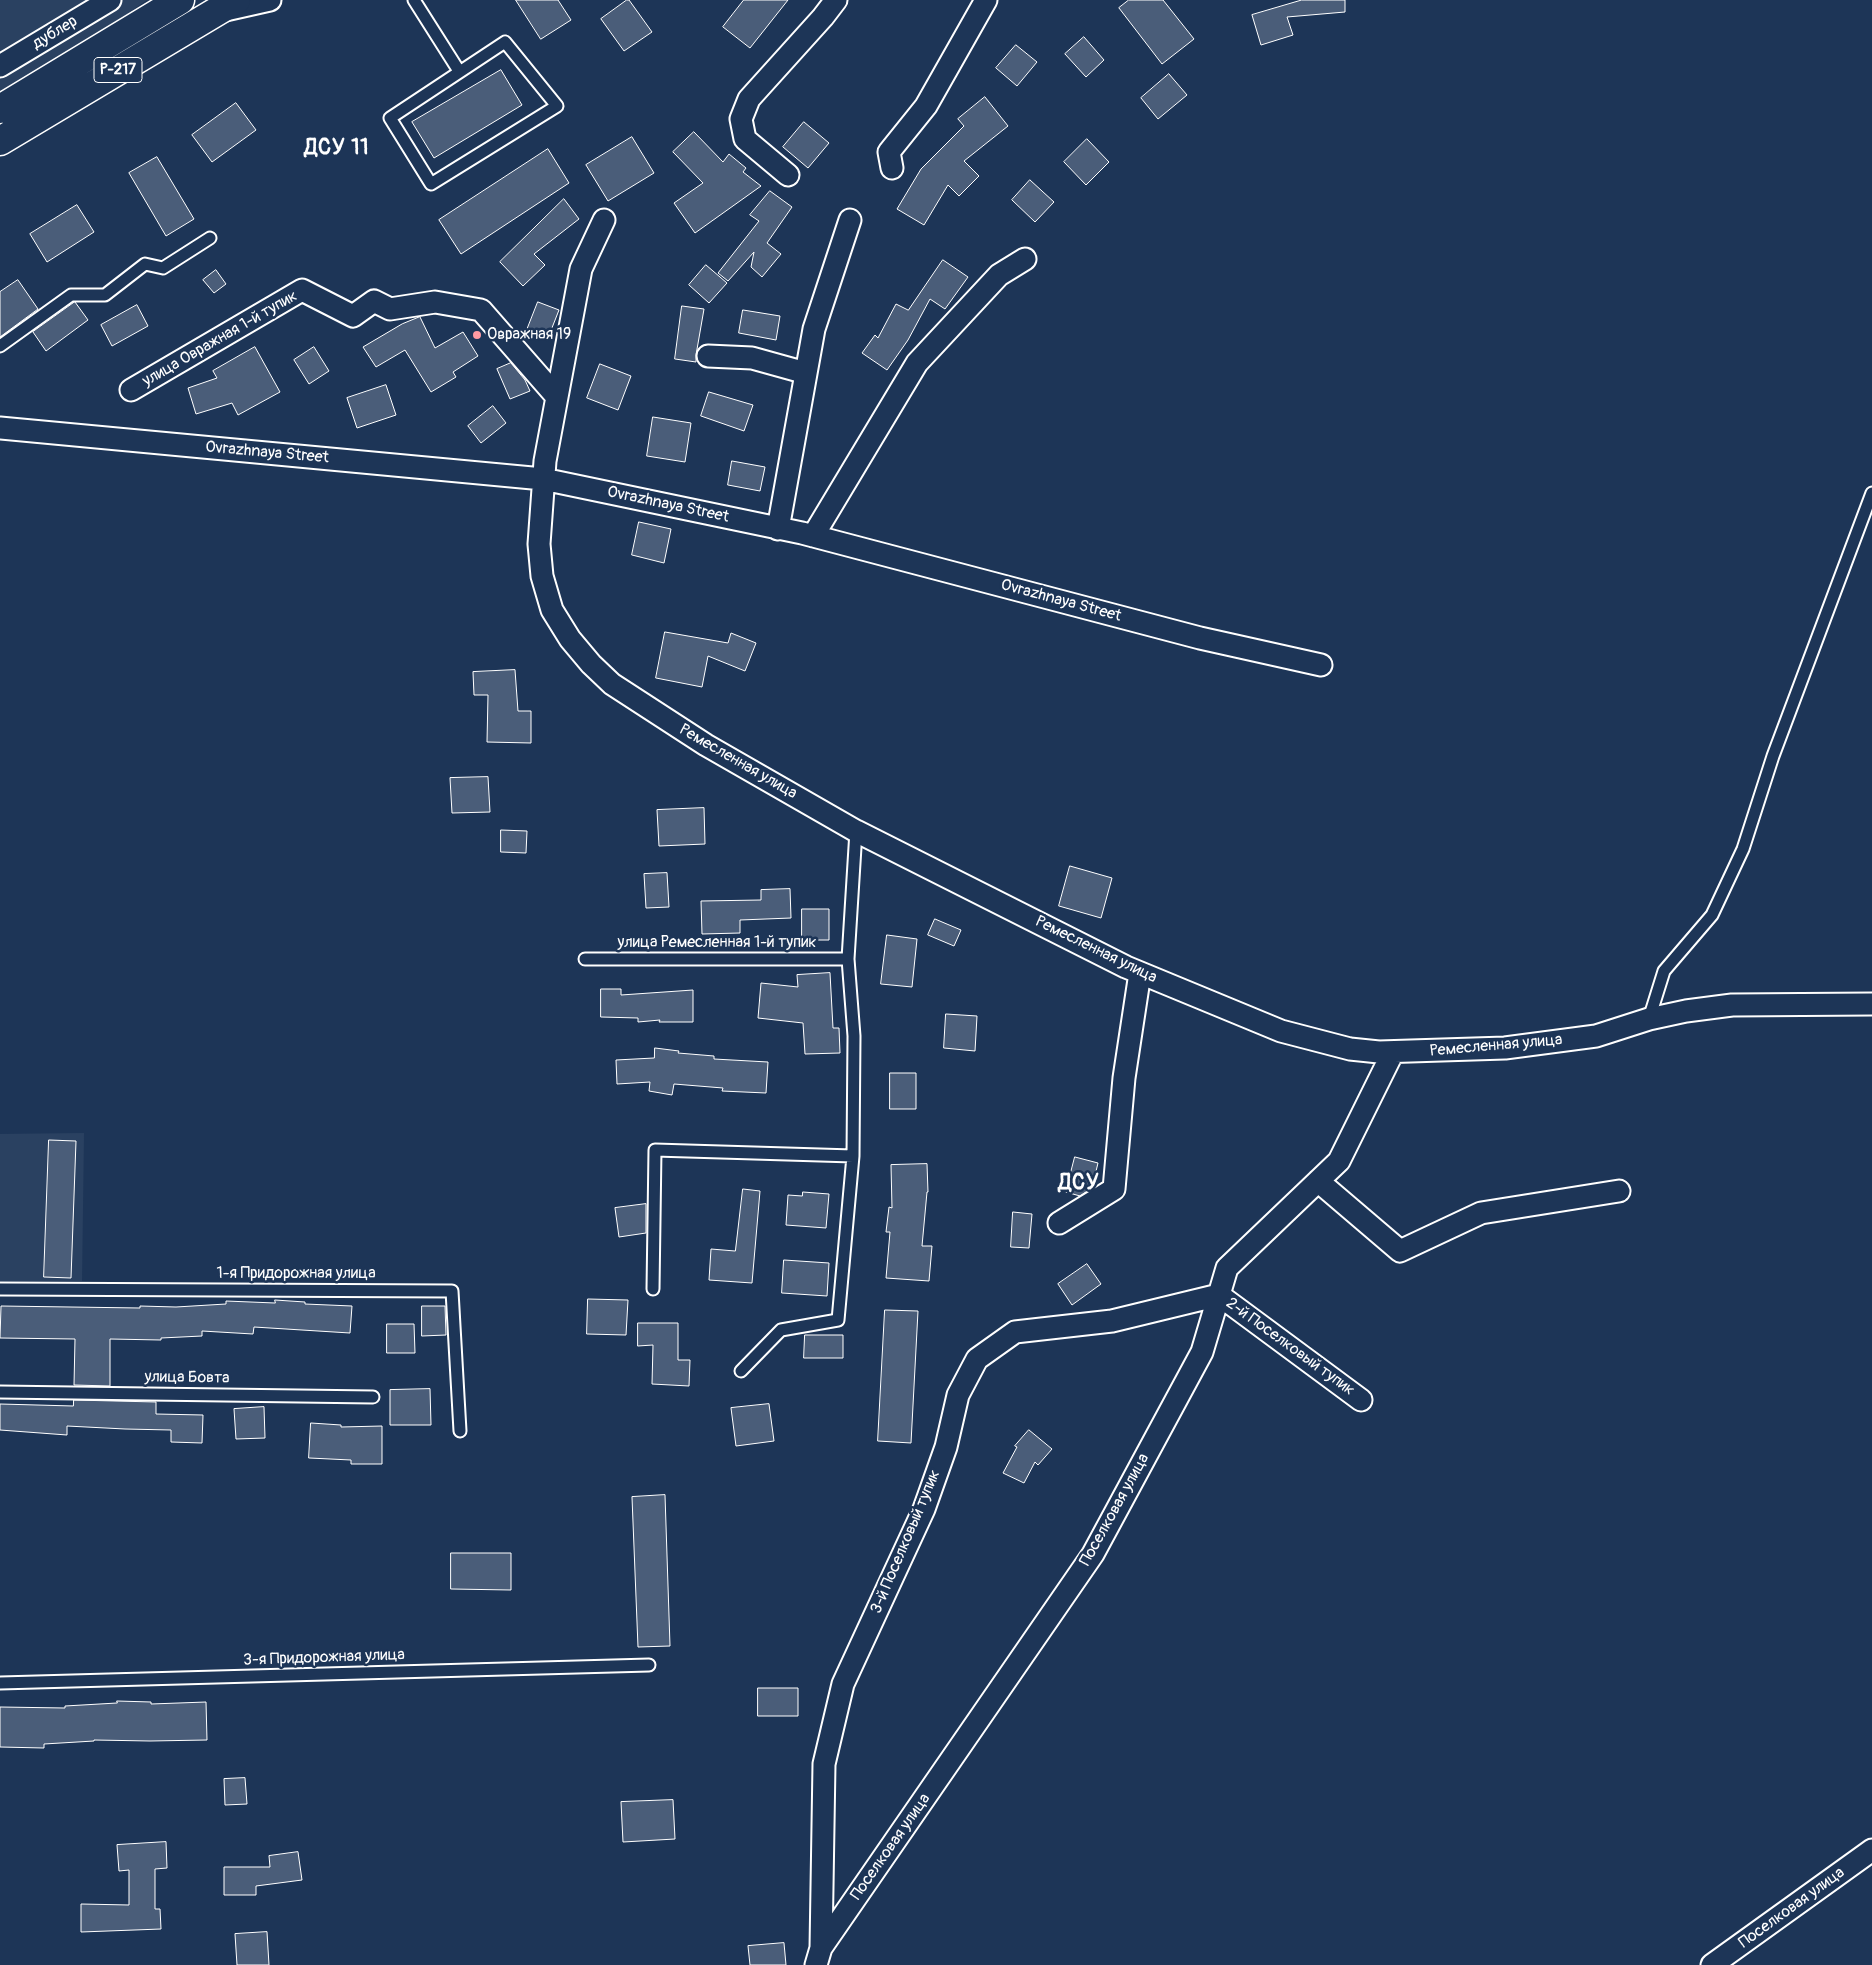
<!DOCTYPE html>
<meta charset="utf-8">
<style>
body{margin:0}
canvas{display:block;background:#1d3557}
</style>
<canvas width="1872" height="1965"></canvas>
<script>
const context = document.querySelector('canvas').getContext('2d');
context.lineJoin = 'round';
function fill(path, color) { context.fillStyle = color; context.fill(path, 'evenodd'); }
function strokePath(path, color, width, dash) { context.strokeStyle = color; context.lineWidth = width; context.lineCap = dash ? 'butt' : 'round'; context.setLineDash(dash || []); context.stroke(path); }
function write(font, color, halo, rows, align = 'center') {
  context.font = font + ' Pangolin,sans-serif'; context.lineWidth = 5; context.setLineDash([]); context.textBaseline = 'middle'; context.strokeStyle = halo; context.fillStyle = color; for (const [text, x, y, turn = 0] of rows) {
    context.save(); context.translate(x, y); context.rotate((+turn || 0) * Math.PI / 180); context.textAlign = isNaN(turn) ? turn : align; if (halo) context.strokeText(text, 0, 0); context.fillText(text, 0, 0); context.restore();
  }
}
fill(new Path2D(`
 M 0,0 L 147,0 L 91,39 L 0,93 Z
 M 84,1133 L 82,1281 L 0,1281 L 0,1134 Z`), '#2a4161');
const building = new Path2D(`
 M 516,0 L 558,0 L 571,20 L 541,39 Z
 M 627,0 L 629,0 L 652,32 L 624,51 L 601,19 Z
 M 744,0 L 788,0 L 750,48 L 723,27 Z
 M 1129,0 L 1163,0 L 1194,39 L 1162,64 L 1119,8 Z
 M 1302,0 L 1345,0 L 1345,12 L 1287,17 L 1293,35 L 1261,45 L 1252,15 Z
 M 1084,37 L 1104,60 L 1086,77 L 1065,54 Z
 M 1016,45 L 1037,62 L 1017,86 L 996,68 Z
 M 501,70 L 522,105 L 434,158 L 412,122 Z
 M 1169,74 L 1187,95 L 1158,119 L 1141,98 Z
 M 985,97 L 1008,126 L 964,161 L 979,176 L 959,196 L 948,185 L 924,225 L 897,209 L 921,169 L 964,126 L 958,119 Z
 M 236,103 L 256,130 L 212,162 L 192,135 Z
 M 804,122 L 829,143 L 808,168 L 783,147 Z
 M 694,132 L 723,162 L 729,154 L 746,168 L 743,172 L 761,186 L 695,233 L 674,203 L 703,183 L 673,152 Z
 M 632,137 L 654,173 L 608,201 L 586,165 Z
 M 1087,139 L 1109,162 L 1086,185 L 1064,162 Z
 M 548,149 L 569,183 L 461,254 L 439,220 Z
 M 157,157 L 194,219 L 166,236 L 129,173 Z
 M 1030,180 L 1054,202 L 1035,222 L 1012,200 Z
 M 770,191 L 792,207 L 767,243 L 781,254 L 762,277 L 751,267 L 754,252 L 728,281 L 718,273 L 759,221 L 750,215 Z
 M 564,199 L 579,219 L 534,254 L 545,265 L 523,286 L 500,262 Z
 M 77,205 L 94,232 L 47,262 L 30,234 Z
 M 943,260 L 968,277 L 945,309 L 930,299 L 908,340 L 887,370 L 862,353 L 875,335 L 878,338 L 896,304 L 908,310 Z
 M 706,265 L 727,283 L 709,303 L 689,285 Z
 M 216,270 L 226,284 L 214,293 L 203,280 Z
 M 18,280 L 38,309 L 0,337 L 0,292 Z
 M 75,302 L 88,320 L 46,351 L 33,332 Z
 M 538,302 L 559,310 L 548,338 L 527,330 Z
 M 137,305 L 148,326 L 112,346 L 101,325 Z
 M 682,306 L 704,309 L 696,355 L 696,362 L 675,359 Z
 M 743,310 L 780,316 L 776,340 L 739,333 Z
 M 420,317 L 435,348 L 463,332 L 478,356 L 453,372 L 456,377 L 431,392 L 405,350 L 376,367 L 363,347 L 402,324 Z
 M 255,347 L 280,392 L 238,415 L 232,403 L 196,414 L 188,388 L 217,378 L 213,371 Z
 M 314,347 L 329,371 L 309,384 L 294,360 Z
 M 511,363 L 525,380 L 530,391 L 510,399 L 497,369 Z
 M 600,364 L 631,376 L 618,410 L 587,398 Z
 M 386,385 L 396,415 L 357,428 L 347,398 Z
 M 709,392 L 753,405 L 744,431 L 701,416 Z
 M 493,406 L 506,423 L 481,443 L 468,426 Z
 M 653,417 L 691,423 L 685,462 L 647,456 Z
 M 732,461 L 765,467 L 760,491 L 728,485 Z
 M 639,522 L 671,529 L 664,563 L 632,555 Z
 M 665,632 L 728,643 L 731,633 L 756,643 L 745,671 L 708,656 L 702,687 L 656,678 Z
 M 515,670 L 518,711 L 531,711 L 531,743 L 487,742 L 488,695 L 474,695 L 473,672 Z
 M 488,777 L 490,812 L 452,813 L 450,778 Z
 M 704,808 L 705,844 L 659,846 L 657,810 Z
 M 501,830 L 527,831 L 526,853 L 501,852 Z
 M 1070,866 L 1112,878 L 1101,918 L 1059,906 Z
 M 667,873 L 669,907 L 646,908 L 644,874 Z
 M 790,889 L 791,918 L 740,920 L 740,933 L 702,934 L 701,901 L 761,900 L 761,890 Z
 M 802,909 L 829,909 L 829,940 L 802,940 Z
 M 935,919 L 961,930 L 954,946 L 928,935 Z
 M 887,935 L 917,939 L 912,987 L 881,984 Z
 M 830,973 L 833,1028 L 839,1028 L 840,1053 L 805,1054 L 803,1023 L 758,1018 L 761,983 L 798,987 L 797,975 Z
 M 601,989 L 621,989 L 621,995 L 693,990 L 693,1022 L 659,1022 L 660,1020 L 638,1022 L 638,1018 L 601,1017 Z
 M 946,1014 L 977,1016 L 975,1051 L 944,1048 Z
 M 655,1048 L 679,1051 L 678,1053 L 714,1056 L 714,1059 L 768,1062 L 766,1093 L 722,1091 L 723,1088 L 674,1084 L 672,1095 L 649,1091 L 650,1082 L 617,1084 L 616,1060 L 654,1058 Z
 M 890,1073 L 916,1073 L 916,1109 L 890,1109 Z
 M 49,1140 L 76,1141 L 71,1278 L 44,1277 Z
 M 1075,1157 L 1098,1163 L 1092,1188 L 1080,1196 L 1066,1192 Z
 M 927,1164 L 928,1192 L 927,1192 L 922,1246 L 932,1246 L 929,1281 L 886,1278 L 890,1232 L 886,1232 L 889,1207 L 892,1208 L 891,1165 Z
 M 743,1189 L 760,1191 L 752,1283 L 709,1280 L 711,1249 L 735,1251 Z
 M 803,1192 L 829,1194 L 826,1228 L 786,1225 L 788,1195 L 802,1196 Z
 M 646,1204 L 646,1233 L 619,1237 L 615,1208 Z
 M 1013,1212 L 1032,1214 L 1029,1248 L 1011,1247 Z
 M 784,1260 L 829,1263 L 827,1296 L 782,1293 Z
 M 1087,1264 L 1101,1284 L 1072,1305 L 1058,1284 Z
 M 588,1299 L 628,1300 L 626,1335 L 587,1334 Z
 M 275,1300 L 305,1302 L 305,1304 L 352,1306 L 350,1333 L 254,1327 L 253,1334 L 202,1331 L 202,1336 L 161,1338 L 161,1340 L 110,1339 L 110,1386 L 74,1385 L 75,1339 L 0,1338 L 1,1306 L 140,1308 L 140,1306 L 176,1307 L 226,1304 L 226,1301 L 275,1303 Z
 M 422,1306 L 445,1306 L 446,1335 L 422,1336 Z
 M 885,1310 L 918,1311 L 911,1443 L 878,1441 Z
 M 638,1323 L 678,1323 L 678,1360 L 690,1360 L 689,1386 L 652,1384 L 653,1345 L 638,1346 Z
 M 387,1324 L 414,1324 L 415,1353 L 387,1353 Z
 M 805,1335 L 843,1335 L 843,1358 L 804,1358 Z
 M 430,1389 L 431,1425 L 390,1425 L 390,1390 Z
 M 74,1400 L 156,1402 L 156,1414 L 203,1415 L 202,1443 L 171,1442 L 171,1430 L 125,1429 L 67,1426 L 67,1435 L 0,1430 L 0,1404 L 73,1406 Z
 M 769,1404 L 774,1441 L 736,1446 L 731,1408 Z
 M 264,1407 L 265,1438 L 236,1439 L 234,1409 Z
 M 311,1423 L 341,1425 L 341,1427 L 382,1426 L 382,1464 L 351,1464 L 351,1460 L 309,1458 Z
 M 1029,1430 L 1052,1449 L 1038,1465 L 1035,1462 L 1024,1483 L 1003,1473 L 1017,1447 L 1015,1446 Z
 M 665,1495 L 670,1646 L 638,1647 L 632,1497 Z
 M 451,1553 L 511,1553 L 511,1590 L 451,1589 Z
 M 758,1688 L 798,1688 L 798,1716 L 758,1716 Z
 M 117,1701 L 151,1702 L 151,1704 L 206,1702 L 207,1740 L 150,1741 L 94,1740 L 94,1741 L 44,1744 L 44,1748 L 0,1747 L 0,1707 L 65,1708 L 65,1706 L 117,1703 Z
 M 245,1778 L 247,1804 L 225,1805 L 224,1779 Z
 M 673,1800 L 675,1839 L 623,1842 L 621,1802 Z
 M 166,1842 L 167,1868 L 155,1869 L 155,1909 L 160,1909 L 161,1929 L 81,1932 L 81,1904 L 129,1905 L 129,1870 L 119,1871 L 117,1845 Z
 M 298,1852 L 302,1880 L 256,1886 L 256,1895 L 224,1895 L 224,1867 L 270,1867 L 269,1856 Z
 M 267,1932 L 269,1965 L 237,1965 L 235,1934 Z
 M 784,1943 L 786,1965 L 750,1965 L 748,1946 Z`);
fill(building, '#4a5d79');
strokePath(building, '#fff', 1);
const lane = new Path2D(`
 M 414,0 L 459,71
 M 505,42 L 557,106 L 431,184 L 390,118 Z
 M 0,346 L 71,295 L 105,295 L 145,264 L 163,268 L 210,238
 M 585,959 L 848,959 L 856,831
 M 1649,1019 L 1664,971 L 1712,915 L 1743,849 L 1773,756 L 1872,493
 M 0,1289 L 452,1291 L 460,1431
 M 653,1289 L 655,1150 L 853,1156 L 854,1036 L 848,959
 M 741,1371 L 781,1330 L 838,1320 L 853,1156
 M 0,1392 L 373,1397
 M 0,1683 L 649,1665`);
const street = new Path2D(`
 M 221,11 L 270,0
 M 0,66 L 110,0
 M 892,168 L 889,152 L 926,106 L 986,0
 M 788,175 L 745,139 L 741,119 L 749,99 L 823,17 L 836,0
 M 604,220 L 581,269 L 545,461 L 539,544 L 542,576 L 552,610 L 570,639 L 591,664 L 612,684 L 706,745 L 856,831 L 1126,967 L 1281,1031 L 1350,1049 L 1379,1052 L 1505,1048 L 1596,1036 L 1649,1019 L 1686,1011 L 1732,1005 L 1872,1004
 M 708,356 L 752,358 L 806,373
 M 131,390 L 302,290 L 353,316 L 374,301 L 390,309 L 435,302 L 481,310 L 557,397
 M 0,428 L 543,479 L 802,533 L 1200,638 L 1321,665
 M 778,529 L 814,329 L 850,220
 M 813,536 L 917,363 L 999,275 L 1025,259
 M 1318,1181 L 1400,1251 L 1481,1213 L 1619,1191
 M 1059,1223 L 1114,1189 L 1124,1078 L 1140,973
 M 821,1948 L 824,1764 L 843,1684 L 924,1509 L 946,1447 L 958,1395 L 977,1359 L 1015,1332 L 1112,1321 L 1219,1295 L 1361,1400
 M 816,1965 L 821,1948 L 1093,1554 L 1202,1352 L 1227,1268 L 1339,1161 L 1393,1052
 M 1712,1965 L 1872,1850`);
const highway = new Path2D(`
 M 0,109 L 180,0
 M 0,141 L 236,0`);
strokePath(lane, '#fff', 15);
strokePath(street, '#fff', 25);
strokePath(highway, '#fff', 31);
strokePath(lane, '#1d3557', 11);
strokePath(street, '#1d3557', 21);
strokePath(highway, '#1d3557', 28);
for (const [x, y, r, color] of [
 [477,335,5,"#ff9aa2"]
]) { const dot = new Path2D(); dot.arc(x, y, r, 0, 2 * Math.PI); context.fillStyle = color; context.fill(dot); strokePath(dot, '#1d3557', 2); }
for (const [x, y, w] of [
 [118,70,48]
]) { const box = new Path2D(); box.roundRect(x - w / 2, y - 12.5, w, 25, 4); context.fillStyle = '#1d3557'; context.fill(box); strokePath(box, '#fff', 1); }
write('bold 15px', '#fff', null, [
 ["Р-217",118,70]
]);
write('16px', '#fff', '#1d3557', [
 ["дублер",55,33,-31],
 ["улица Овражная 1-й тупик",220,339,-30],
 ["Ovrazhnaya Street",267,453,5],
 ["Ovrazhnaya Street",668,505,12],
 ["Ovrazhnaya Street",1061,601,15],
 ["Ремесленная улица",738,762,30],
 ["улица Ремесленная 1-й тупик",717,943],
 ["Ремесленная улица",1096,950,26],
 ["Ремесленная улица",1496,1046,-5],
 ["1-я Придорожная улица",296,1274],
 ["2-й Поселковый тупик",1290,1347,36],
 ["улица Бовта",187,1378,1],
 ["Поселковая улица",1115,1510,-61],
 ["3-й Поселковый тупик",906,1542,-67],
 ["3-я Придорожная улица",324,1658,-2],
 ["Поселковая улица",891,1847,-55],
 ["Поселковая улица",1792,1908,-36]
]);
write('16px', '#fff', '#1d3557', [
 ["Овражная 19",487,335]
], 'left');
context.letterSpacing = '1px';
write('bold 21px', '#fff', '#1d3557', [
 ["ДСУ 11",337,149],
 ["ДСУ",1079,1184]
]);
context.letterSpacing = '0px';
</script>
